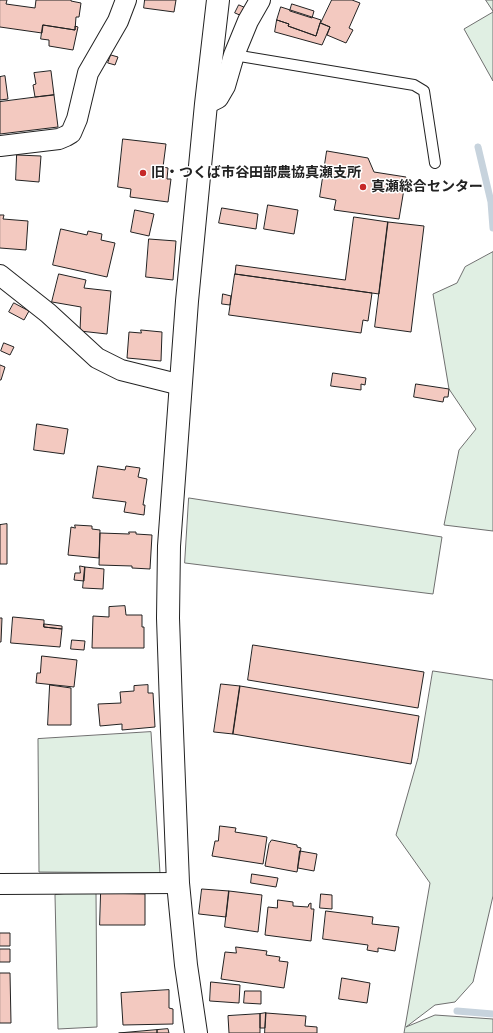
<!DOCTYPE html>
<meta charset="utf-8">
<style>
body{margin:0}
canvas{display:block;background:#fff}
</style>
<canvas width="493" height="1033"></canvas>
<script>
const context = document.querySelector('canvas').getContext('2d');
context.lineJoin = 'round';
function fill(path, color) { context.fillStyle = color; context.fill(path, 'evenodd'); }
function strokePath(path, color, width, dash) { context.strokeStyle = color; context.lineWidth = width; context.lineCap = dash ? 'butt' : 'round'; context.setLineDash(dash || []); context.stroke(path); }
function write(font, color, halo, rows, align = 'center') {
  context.font = font + ' "Alegreya Sans","Noto Sans JP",sans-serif'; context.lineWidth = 3; context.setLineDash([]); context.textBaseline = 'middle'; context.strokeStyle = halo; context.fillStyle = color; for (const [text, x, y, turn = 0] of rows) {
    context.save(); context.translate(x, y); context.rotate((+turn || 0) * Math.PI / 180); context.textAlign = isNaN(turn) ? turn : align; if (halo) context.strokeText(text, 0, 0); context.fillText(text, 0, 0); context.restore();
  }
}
const green = new Path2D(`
 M 486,0 L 493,0 L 493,81 L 464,29 L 493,12 Z
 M 493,252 L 493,531 L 444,525 L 459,450 L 476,429 L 449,389 L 433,294 L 457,283 L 465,267 Z
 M 189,498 L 442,537 L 433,594 L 185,563 Z
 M 433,671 L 493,680 L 493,896 L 473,982 L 455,1002 L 435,1005 L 406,1027 L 435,1015 L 493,1019 L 493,1033 L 404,1033 L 430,883 L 396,835 L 418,758 Z
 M 151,732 L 160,873 L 39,872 L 38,739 Z
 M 96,890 L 97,1027 L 58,1029 L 55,895 Z`);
fill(green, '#e0efe3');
strokePath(green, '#6f6f6f', 1);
strokePath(new Path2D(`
 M 478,147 L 491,202 L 493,228
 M 457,1011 L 493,1014`), '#c7d3dd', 7);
const building = new Path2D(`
 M 0,0 L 7,0 L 6,4 L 35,8 L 36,0 L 71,0 L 71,1 L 81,3 L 79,17 L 76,17 L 75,30 L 43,25 L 42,33 L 0,27 Z
 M 145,0 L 176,0 L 174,12 L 144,8 Z
 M 332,0 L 352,0 L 360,3 L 349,28 L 353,30 L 346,43 L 327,35 L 330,27 L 321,23 Z
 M 292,4 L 314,11 L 312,18 L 290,11 Z
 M 239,5 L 246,8 L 242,16 L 235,13 Z
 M 281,7 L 321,20 L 316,36 L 288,26 L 289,24 L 277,20 Z
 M 277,20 L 289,24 L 288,26 L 316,36 L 320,23 L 330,27 L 322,45 L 275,32 Z
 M 43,25 L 75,30 L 75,26 L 78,27 L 73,50 L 49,46 L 49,40 L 41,39 Z
 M 111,55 L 118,57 L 115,65 L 108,63 Z
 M 51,71 L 54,95 L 35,97 L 33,85 L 36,84 L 34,73 Z
 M 5,76 L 8,99 L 0,100 L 0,77 Z
 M 54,95 L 58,127 L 0,134 L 0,102 Z
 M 123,139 L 166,144 L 163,167 L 168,168 L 167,179 L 171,179 L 168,202 L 130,197 L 131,189 L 118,187 Z
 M 327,151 L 368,158 L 374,172 L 406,177 L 399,219 L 334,210 L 336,200 L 320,197 Z
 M 17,155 L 41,156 L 39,182 L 16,180 Z
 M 268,205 L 298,210 L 294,234 L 264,229 Z
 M 222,208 L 258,214 L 256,229 L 219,223 Z
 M 135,210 L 154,214 L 149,236 L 131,232 Z
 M 0,215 L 4,215 L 3,219 L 28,221 L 26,250 L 0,248 Z
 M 354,217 L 388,222 L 379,294 L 235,274 L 236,265 L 345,280 Z
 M 388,222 L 424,226 L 411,332 L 375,327 Z
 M 61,229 L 87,235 L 88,231 L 102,234 L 101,240 L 115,243 L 107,277 L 53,265 Z
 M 149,239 L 176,241 L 173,280 L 146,277 Z
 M 59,274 L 86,280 L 84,288 L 111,291 L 107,334 L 80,331 L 81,307 L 52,302 Z
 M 235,274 L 372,293 L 368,321 L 363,320 L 361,333 L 229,315 Z
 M 223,294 L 231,296 L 230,305 L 222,304 Z
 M 14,303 L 29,311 L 24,320 L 9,312 Z
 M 141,330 L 162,332 L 161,361 L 127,358 L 129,332 L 141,333 Z
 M 4,343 L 14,347 L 10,355 L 1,351 Z
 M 0,365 L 5,367 L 1,380 L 0,380 Z
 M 333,373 L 366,378 L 365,385 L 361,384 L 361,390 L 331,386 Z
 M 416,384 L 449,389 L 448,397 L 444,397 L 443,402 L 414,397 Z
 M 37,424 L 68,429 L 64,454 L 34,450 Z
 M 98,466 L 125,470 L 126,466 L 140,468 L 138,477 L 147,479 L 143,505 L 145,505 L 144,515 L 124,512 L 126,502 L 93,498 Z
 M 7,524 L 7,564 L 0,564 L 0,525 Z
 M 75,525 L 92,526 L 92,529 L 100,530 L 99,558 L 68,555 L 71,527 L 75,528 Z
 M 129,532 L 136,532 L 136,534 L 152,535 L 150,569 L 132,568 L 132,566 L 99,565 L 100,533 L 129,534 Z
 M 80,566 L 85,567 L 84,581 L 74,580 L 75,573 L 80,573 Z
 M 85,567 L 104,569 L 103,589 L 83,588 Z
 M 125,606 L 126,615 L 142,615 L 142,627 L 144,627 L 144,648 L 92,648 L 93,616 L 109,617 L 109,607 Z
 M 13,617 L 44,620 L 44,627 L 62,629 L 60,647 L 11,643 Z
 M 0,618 L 2,618 L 1,642 L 0,642 Z
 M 44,624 L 62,626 L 62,629 L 44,627 Z
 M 72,640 L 85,641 L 84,650 L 71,649 Z
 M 253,645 L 424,672 L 418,708 L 248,680 Z
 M 42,656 L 77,660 L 74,687 L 36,683 L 37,673 L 40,673 Z
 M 221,684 L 240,686 L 233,734 L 214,732 Z
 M 50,685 L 71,688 L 71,725 L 48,725 Z
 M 148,685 L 148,693 L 153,693 L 155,727 L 122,730 L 122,724 L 100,726 L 98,704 L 121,703 L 120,692 L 134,691 L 134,686 Z
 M 240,686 L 419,716 L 411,764 L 233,734 Z
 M 220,826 L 236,828 L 235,832 L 267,837 L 263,864 L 212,856 L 215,841 L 218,841 Z
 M 272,840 L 297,845 L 297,847 L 301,848 L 297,872 L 265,866 L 269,844 Z
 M 300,851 L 317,854 L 314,871 L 298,868 Z
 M 252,874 L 278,878 L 276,887 L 251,883 Z
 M 202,889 L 229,891 L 226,917 L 199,914 Z
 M 229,891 L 262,895 L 258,932 L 225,927 Z
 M 101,893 L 145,894 L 145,925 L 100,925 Z
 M 321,894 L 332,895 L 332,909 L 320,908 Z
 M 278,900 L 293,902 L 293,906 L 308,907 L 309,904 L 311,903 L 311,909 L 314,909 L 311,941 L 265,935 L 268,907 L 277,908 Z
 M 326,911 L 373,917 L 372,924 L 399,927 L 395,951 L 378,948 L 378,952 L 367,950 L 368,945 L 323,939 Z
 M 0,933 L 10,933 L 10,946 L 0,946 Z
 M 236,947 L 267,951 L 266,955 L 280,957 L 279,961 L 288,962 L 284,988 L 221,979 L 225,952 L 236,953 Z
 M 0,949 L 10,949 L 10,962 L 0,962 Z
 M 0,973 L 10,973 L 11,1023 L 0,1023 Z
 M 342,978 L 370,983 L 367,1003 L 339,999 Z
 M 211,982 L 240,985 L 239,1003 L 210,1001 Z
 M 169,990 L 169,1008 L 173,1009 L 173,1024 L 123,1025 L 121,993 Z
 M 245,991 L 261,991 L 261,1004 L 244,1003 Z
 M 266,1013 L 306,1016 L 305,1026 L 317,1027 L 317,1033 L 265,1033 Z
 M 266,1013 L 265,1028 L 260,1028 L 260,1014 Z
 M 260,1014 L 260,1033 L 229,1033 L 228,1016 Z
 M 168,1029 L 169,1033 L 157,1033 L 157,1030 Z
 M 157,1030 L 157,1033 L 119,1033 Z`);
fill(building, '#f3c9c0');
strokePath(building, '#222', 1);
const service = new Path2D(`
 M 234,55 L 414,85 L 424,91 L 435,163`);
const minor = new Path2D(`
 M 206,104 L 218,98 L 225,86 L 234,55 L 248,21 L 260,0
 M 0,146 L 59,139 L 66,136 L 71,133 L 77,119 L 88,73 L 118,21 L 126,0
 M 0,275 L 48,313 L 97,358 L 121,370 L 181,385
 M 0,884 L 178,883`);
const tertiary = new Path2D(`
 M 196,1033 L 186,965 L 178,883 L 171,706 L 168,618 L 169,546 L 187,301 L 206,104 L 218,0`);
strokePath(service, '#222', 12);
strokePath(minor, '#222', 22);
strokePath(tertiary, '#222', 24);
strokePath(service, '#fff', 10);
strokePath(minor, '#fff', 20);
strokePath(tertiary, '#fff', 22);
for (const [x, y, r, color] of [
 [143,173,4,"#c62828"],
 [363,187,4,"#c62828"]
]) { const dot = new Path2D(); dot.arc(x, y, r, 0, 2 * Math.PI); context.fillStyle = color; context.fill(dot); strokePath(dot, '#fff', 1.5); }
write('bold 14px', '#222', '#fff', [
 ["旧・つくば市谷田部農協真瀬支所",151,173],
 ["真瀬総合センター",371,187]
], 'left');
</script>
